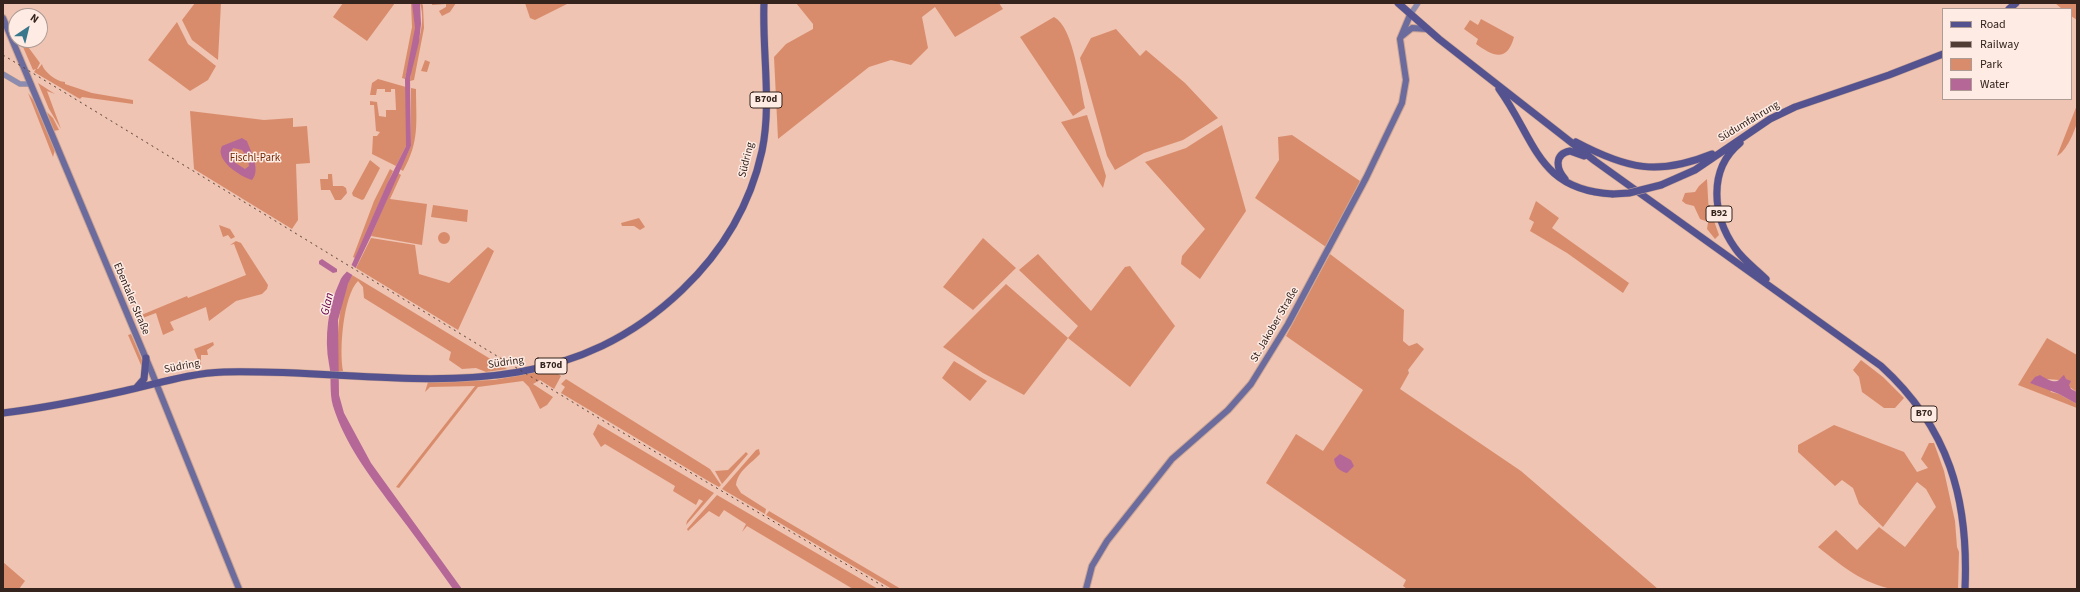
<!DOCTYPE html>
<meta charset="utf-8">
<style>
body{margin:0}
#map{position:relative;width:2080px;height:592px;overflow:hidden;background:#efc4b2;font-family:"Source Sans 3",sans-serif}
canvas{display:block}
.frame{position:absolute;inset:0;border:4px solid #34241d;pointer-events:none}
.legend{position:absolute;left:1942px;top:8px;width:130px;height:92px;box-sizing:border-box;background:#fdebe4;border:1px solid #ad9b94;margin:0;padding:5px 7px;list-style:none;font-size:12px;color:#34241d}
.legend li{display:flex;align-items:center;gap:8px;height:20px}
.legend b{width:20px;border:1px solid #ad9b94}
.north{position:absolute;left:8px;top:8px;width:40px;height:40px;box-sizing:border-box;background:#fdebe4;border:1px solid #ad9b94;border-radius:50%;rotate:35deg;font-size:11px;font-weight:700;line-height:16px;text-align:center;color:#34241d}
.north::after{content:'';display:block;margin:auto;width:14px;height:18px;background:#38778c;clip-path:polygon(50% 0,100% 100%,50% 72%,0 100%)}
</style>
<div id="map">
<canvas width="2080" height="592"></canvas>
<div class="frame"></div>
<ul class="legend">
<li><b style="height:5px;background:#545390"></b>Road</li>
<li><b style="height:5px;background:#513d34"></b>Railway</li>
<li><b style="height:11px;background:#d98c6c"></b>Park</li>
<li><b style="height:11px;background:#b56898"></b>Water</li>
</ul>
<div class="north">N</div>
</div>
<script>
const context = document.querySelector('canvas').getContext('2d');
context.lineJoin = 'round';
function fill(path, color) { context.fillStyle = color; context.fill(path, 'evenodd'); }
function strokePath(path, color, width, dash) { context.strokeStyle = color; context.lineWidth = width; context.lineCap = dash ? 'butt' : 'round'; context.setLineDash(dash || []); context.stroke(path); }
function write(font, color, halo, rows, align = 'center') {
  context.font = font + ' "Source Sans 3",sans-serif'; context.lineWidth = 3; context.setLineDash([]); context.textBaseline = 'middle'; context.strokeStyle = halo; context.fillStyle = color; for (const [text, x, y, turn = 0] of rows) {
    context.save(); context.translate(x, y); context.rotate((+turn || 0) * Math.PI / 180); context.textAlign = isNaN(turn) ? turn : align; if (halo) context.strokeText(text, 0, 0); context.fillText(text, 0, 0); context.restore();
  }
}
fill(new Path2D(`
 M 195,3 L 221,3 L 218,60 L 192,40 L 182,20 Z
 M 343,3 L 395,3 L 367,41 L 333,17 Z
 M 411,3 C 423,13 409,64 405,79 L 402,78 L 412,27 Z
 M 420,3 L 422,3 L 423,6 L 424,28 L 414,80 L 410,81 C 411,55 428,29 420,3 Z
 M 432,3 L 456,3 L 450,12 L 442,16 L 439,11 L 446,7 L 446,4 L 432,5 Z
 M 525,3 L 569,3 L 535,20 L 530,18 Z
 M 796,3 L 999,3 L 1003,9 L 955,37 L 935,7 L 922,17 L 928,48 L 911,65 L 891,60 L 869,67 L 778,139 L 774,57 L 786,44 L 813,29 L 813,24 Z
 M 2055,3 L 2077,3 L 2077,20 L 2071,16 L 2071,9 L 2062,9 Z
 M 1054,17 C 1074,27 1080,87 1085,108 L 1073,116 L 1020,37 Z
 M 1481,19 L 1514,37 C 1507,63 1493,56 1476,44 L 1478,39 L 1464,29 L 1470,20 L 1478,25 Z
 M 177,22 L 188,44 L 216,66 L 208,80 L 190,91 L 148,60 Z
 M 1116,29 L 1140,56 L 1146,50 L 1185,83 L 1218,118 L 1183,140 L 1144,153 L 1115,170 L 1107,156 L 1080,58 L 1091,38 Z
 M 20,40 L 23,40 L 40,63 L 37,69 L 38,69 L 42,64 C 43,71 57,82 65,82 L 65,84 L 92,93 L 133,100 L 133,104 L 82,97 L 80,99 L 34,72 L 36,69 L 33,70 Z
 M 425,60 L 430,62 L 427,72 L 421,71 Z
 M 378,79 L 406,87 L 406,146 L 396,166 L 372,154 L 373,136 L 377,136 L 380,132 L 376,131 L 374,105 L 370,105 L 370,101 L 377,102 L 379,116 L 386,117 L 386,110 L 396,110 L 395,89 L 391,89 L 391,92 L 385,92 L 385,89 L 377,89 L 376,95 L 370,95 L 372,83 Z
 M 38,83 L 55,94 L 47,91 L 61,129 L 49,109 Z
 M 411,88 L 416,89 C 416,122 420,141 403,171 L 400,169 L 411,146 Z
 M 28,93 L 34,101 L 55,150 L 53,157 Z
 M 2077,105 C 2077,110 2078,117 2077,122 C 2075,131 2066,152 2057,156 Z
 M 190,111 L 264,120 L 293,118 L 293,127 L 307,126 L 310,163 L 296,164 L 298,220 L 292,229 L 194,169 Z
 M 47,112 L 53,118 L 59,130 L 53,131 Z
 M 1087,115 L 1106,176 L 1103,188 L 1061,122 Z
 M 1222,125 L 1246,211 L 1200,279 L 1181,264 L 1182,256 L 1205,229 L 1145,162 L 1186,148 Z
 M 1292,135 L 1360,181 L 1326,247 L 1255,198 L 1279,160 L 1278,137 Z
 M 370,160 L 380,168 L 364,199 L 362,200 L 353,196 L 352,193 Z
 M 390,169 L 393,171 L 355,258 L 353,257 L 374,201 Z
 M 398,173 L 401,175 L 390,199 L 427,204 L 422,245 L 371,236 Z
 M 328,174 L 332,174 L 333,186 L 343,186 L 346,188 L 347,193 L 341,200 L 335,200 L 330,190 L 321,190 L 320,179 L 328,179 Z
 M 1707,179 L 1709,215 L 1713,218 L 1719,235 L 1715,239 L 1707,229 L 1708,222 L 1700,219 L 1694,206 L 1686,204 L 1682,201 L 1685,193 L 1695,192 L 1699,186 Z
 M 1536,201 L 1559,218 L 1552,228 L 1629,283 L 1623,293 L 1567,253 L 1530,231 L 1534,222 L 1529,219 Z
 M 433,205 L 468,210 L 467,222 L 431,217 Z
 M 639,218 L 645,227 L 640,230 L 634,226 L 622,226 L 621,223 Z
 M 219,225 L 230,229 L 235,237 L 231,239 L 228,235 L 223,237 Z
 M438 238a6 6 0 1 1 12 0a6 6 0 1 1-12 0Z
 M 371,238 L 415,245 L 419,274 L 449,283 L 488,247 L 494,251 L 458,330 L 356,268 Z
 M 983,238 L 1016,268 L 973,310 L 943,287 Z
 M 236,241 L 241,243 L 268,285 L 267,289 L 262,294 L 236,301 L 209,321 L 206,307 L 170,322 L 174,330 L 163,335 L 156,313 L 140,319 L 139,316 L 187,296 L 188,298 L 246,275 L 234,244 L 230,245 Z
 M 1038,254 L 1091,311 L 1125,267 L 1130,266 L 1175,326 L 1130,387 L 1068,338 L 1024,395 L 983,373 L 943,347 L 1006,284 L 1068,338 L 1078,326 L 1019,270 Z
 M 1330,254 L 1404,310 L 1403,341 L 1409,346 L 1417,343 L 1424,349 L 1408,370 L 1409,373 L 1400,389 L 1521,471 L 1658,589 L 1407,589 L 1403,586 L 1406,580 L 1266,483 L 1296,434 L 1323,451 L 1363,390 L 1286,336 Z
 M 352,275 L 507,369 L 486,372 L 476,368 L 462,369 L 449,360 L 451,352 L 364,298 L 363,287 L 358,281 C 343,296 339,351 343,371 L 338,371 C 337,338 337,304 352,275 Z
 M 131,334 L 145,367 L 144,372 L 128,335 Z
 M 2047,338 L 2077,355 L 2077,392 L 2059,380 L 2046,379 L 2051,392 L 2059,394 L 2077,404 L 2077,408 L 2018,385 Z
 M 213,342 L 214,345 L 207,350 L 208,355 L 201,355 L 201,367 L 194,349 Z
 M 1861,360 L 1883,377 L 1904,398 L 1895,408 L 1884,408 L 1862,392 L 1859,377 L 1853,370 Z
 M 954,361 L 987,381 L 970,401 L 942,378 Z
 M 551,369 L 561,376 L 554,389 L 540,380 L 533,384 L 553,397 L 547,405 L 540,409 L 529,387 L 523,381 L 478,387 L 399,488 L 396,487 L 475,386 L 430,387 L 425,392 L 428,382 L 494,380 Z
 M 566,379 L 710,469 L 721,485 L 719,487 L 710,482 L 561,393 L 565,387 L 561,384 Z
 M 598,424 L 714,493 L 686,525 L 687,521 L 703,501 L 699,499 L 696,505 L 673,491 L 675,486 L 605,444 L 601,447 L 593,434 Z
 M 1834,425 L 1904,452 L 1917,472 L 1928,468 L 1921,459 L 1929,443 L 1934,443 L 1944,471 L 1955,521 L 1957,547 L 1959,552 L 1958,589 C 1938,589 1912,592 1893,589 C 1863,584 1841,565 1818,547 L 1836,530 L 1857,550 L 1879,527 L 1905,547 L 1936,507 L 1926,489 L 1917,482 L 1883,527 L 1859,504 L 1853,488 L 1842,480 L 1835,486 L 1798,452 L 1798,445 Z
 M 759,449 L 760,454 C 751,464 738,470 736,485 L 741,493 L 766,509 L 765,514 L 722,489 L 756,450 Z
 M 746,452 L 748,454 L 722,484 L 715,471 L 728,470 Z
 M 717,495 L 878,589 L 853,589 L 747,526 L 742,532 L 746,524 L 724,510 L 719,517 L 709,511 L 688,531 L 687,529 Z
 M 769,511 L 901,589 L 892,589 L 766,515 Z
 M 3,562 L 25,581 L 19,589 L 3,589 Z`), '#d98c6c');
fill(new Path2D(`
 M 412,3 L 420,3 L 421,24 L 419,42 L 410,78 L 411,146 L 371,236 L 348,284 L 338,320 L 339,395 L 344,413 L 371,463 L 462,589 L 453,589 C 433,561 413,533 392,506 C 369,475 345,444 333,406 C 329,392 332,378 329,364 C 324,338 328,306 340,281 C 342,275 349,271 352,264 L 387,184 L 406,146 L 405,79 L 415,28 Z
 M 242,138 L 247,141 C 251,152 261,170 252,180 C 241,177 214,160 222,146 ZM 233,148 L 242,150 L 248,158 L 249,166 L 245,169 L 234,162 L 231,152 Z
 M 322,259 L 337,269 L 337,272 L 333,273 L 319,264 L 319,261 Z
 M 2040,375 C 2045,378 2054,384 2059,380 C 2061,378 2062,376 2064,375 L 2066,379 L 2071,381 L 2069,385 L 2071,389 L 2077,392 L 2077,404 L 2059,394 L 2030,383 L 2035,377 Z
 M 1340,454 L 1351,460 L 1354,466 L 1347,473 C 1339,471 1335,467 1334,459 Z`), '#b56898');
fill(new Path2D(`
 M 350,264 L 357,269 L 354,276 L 346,271 Z`), '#efc4b2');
const tertiary = new Path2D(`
 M 1410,15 L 1418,3
 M 3,74 L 20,84 L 31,84`);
const secondary = new Path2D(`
 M 3,18 L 152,373 L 239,589
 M 1402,36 L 1412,28 L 1427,29
 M 1086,589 L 1092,566 L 1107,541 L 1172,459 L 1228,410 L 1251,384 L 1288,324 L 1366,178 L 1402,103 L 1406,80 L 1400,39 L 1410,15`);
const primary = new Path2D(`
 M 1398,3 L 1439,39 L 1595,161 L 1881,366 C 1949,428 1969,499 1965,589
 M 2009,9 L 2016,3
 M 1499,89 C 1536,140 1537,190 1613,194
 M 1576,142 C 1627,169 1658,176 1712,154
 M 1740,143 C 1707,170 1713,217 1735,248 C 1743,260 1756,269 1766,279
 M 1565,179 C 1556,169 1554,154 1570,151 L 1584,156
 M 1661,185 L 1695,170 L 1770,119 L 1795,107 L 1889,75 L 1943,54
 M 137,387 L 144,379 L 146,358
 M 3,413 C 44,408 84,400 124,391 C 157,384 190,373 224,372 C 388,368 547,419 682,290 C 722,252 750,206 762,151 C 772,103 762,52 764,3`);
strokePath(tertiary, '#caa494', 6);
strokePath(secondary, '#caa494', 8);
strokePath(primary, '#caa494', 8);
strokePath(tertiary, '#8b8caf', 5);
strokePath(secondary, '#6b6b9d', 6);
strokePath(primary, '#545390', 7);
strokePath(new Path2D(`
 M 3,55 L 620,431 L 888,589`), '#513d34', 1, [2, 4]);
const primaryBridge = new Path2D(`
 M 1613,194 L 1629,193 L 1661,185`);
strokePath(primaryBridge, '#caa494', 8, []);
strokePath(primaryBridge, '#545390', 7);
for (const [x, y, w] of [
 [766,100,32],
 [1719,214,26],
 [551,366,32],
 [1924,414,26]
]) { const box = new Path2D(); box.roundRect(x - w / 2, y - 8, w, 16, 3); context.fillStyle = '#fdebe4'; context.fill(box); strokePath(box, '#34241d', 1); }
write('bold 10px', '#34241d', null, [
 ["B70d",766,100],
 ["B92",1719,214],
 ["B70d",551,366],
 ["B70",1924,414]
]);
write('11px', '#34241d', '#fdebe4', [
 ["Südumfahrung",1749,122,-31],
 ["Südring",747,160,-76],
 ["Ebentaler Straße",131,299,67],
 ["St. Jakober Straße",1275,325,-60],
 ["Südring",506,363,-8],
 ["Südring",182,367,-11]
]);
write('11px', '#722700', '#fdebe4', [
 ["Fischl-Park",255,159]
]);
write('italic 12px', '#64014a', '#fdebe4', [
 ["Glan",328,304,-77]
]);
</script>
